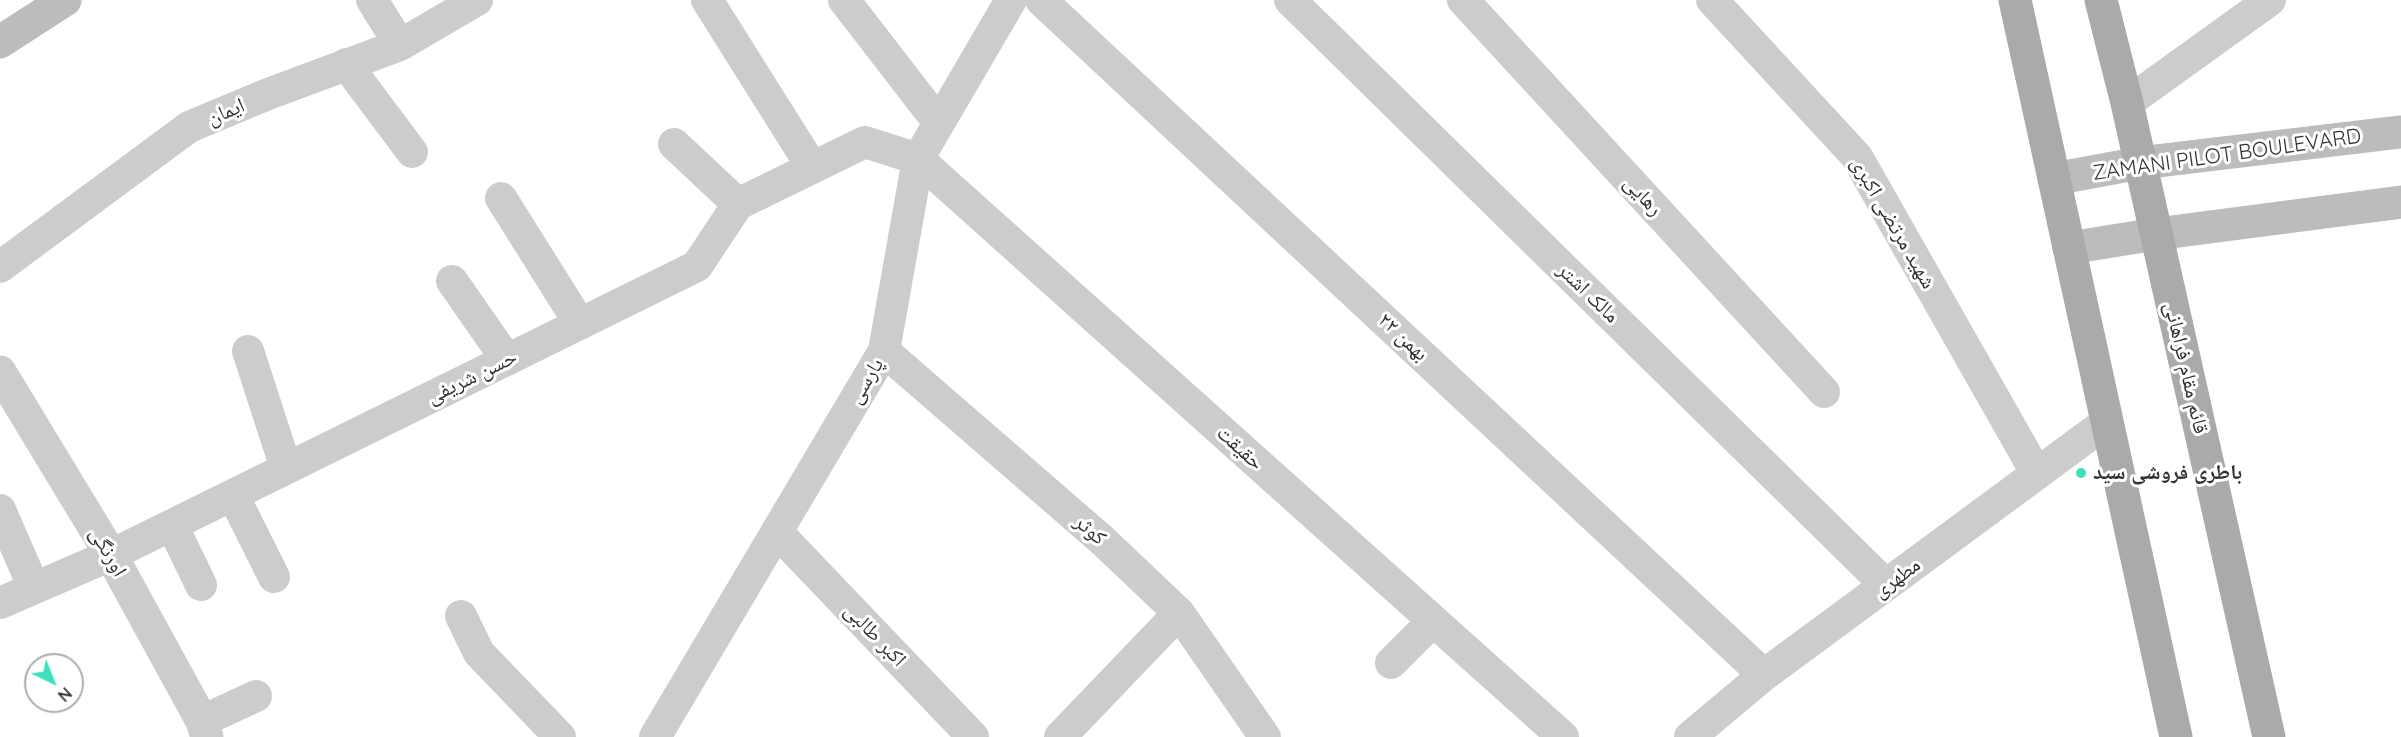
<!DOCTYPE html>
<meta charset="utf-8">
<style>
body{margin:0}
#map{position:relative;width:2401px;height:737px;overflow:hidden;background:#fff;font-family:Quicksand,sans-serif}
canvas{display:block}
.north{position:absolute;left:24px;top:653px;width:60px;height:60px;box-sizing:border-box;background:#fff;border:2px solid #adadad;border-radius:50%;rotate:137deg;font-size:16px;font-weight:700;line-height:24px;text-align:center;color:#323232}
.north::after{content:'';display:block;margin:auto;width:21px;height:27px;background:#3ce1bb;clip-path:polygon(50% 0,100% 100%,50% 72%,0 100%)}
</style>
<div id="map">
<canvas width="2401" height="737"></canvas>
<div class="north">N</div>
</div>
<script>
const context = document.querySelector('canvas').getContext('2d');
context.lineJoin = 'round';
function strokePath(path, color, width, dash) { context.strokeStyle = color; context.lineWidth = width; context.lineCap = dash ? 'butt' : 'round'; context.setLineDash(dash || []); context.stroke(path); }
function write(font, color, halo, rows, align = 'center') {
  context.font = font + ' Quicksand,"Noto Naskh Arabic",sans-serif'; context.lineWidth = 6; context.setLineDash([]); context.textBaseline = 'middle'; context.strokeStyle = halo; context.fillStyle = color; for (const [text, x, y, turn = 0] of rows) {
    context.save(); context.translate(x, y); context.rotate((+turn || 0) * Math.PI / 180); context.textAlign = isNaN(turn) ? turn : align; if (halo) context.strokeText(text, 0, 0); context.fillText(text, 0, 0); context.restore();
  }
}
strokePath(new Path2D(`
 M 372,0 L 400,45
 M 707,0 L 812,167
 M 844,0 L 939,123
 M 1041,0 L 1764,675
 M 1290,0 L 1886,585
 M 1463,0 L 1824,392
 M 1712,0 L 1857,157 L 2037,474
 M 346,64 L 412,152
 M 2127,103 L 2270,0
 M 674,144 L 738,204
 M 501,198 L 580,324
 M 0,267 L 189,127 L 268,94 L 400,45 L 477,0
 M 452,281 L 507,360
 M 248,351 L 286,468
 M 884,351 L 1102,540 L 1179,613 L 1265,737
 M 233,495 L 274,577
 M 0,510 L 34,588
 M 172,525 L 201,585
 M 777,532 L 973,737
 M 0,603 L 111,555 L 697,266 L 738,204 L 865,142 L 918,159 L 1563,737
 M 461,616 L 479,653 L 560,737
 M 1391,663 L 1433,621
 M 202,721 L 256,696
 M 655,737 L 884,351 L 918,159 L 1011,0
 M 1060,737 L 1179,613
 M 1690,737 L 1764,675 L 2107,422`), '#ccc', 32);
strokePath(new Path2D(`
 M 0,372 L 111,555 L 202,721 L 207,737`), '#ccc', 33);
strokePath(new Path2D(`
 M 0,42 L 65,0
 M 2054,179 L 2140,163 L 2401,132
 M 2069,248 L 2156,234 L 2401,202`), '#bcbcbc', 33);
strokePath(new Path2D(`
 M 2015,0 L 2176,737
 M 2101,0 L 2127,103 L 2269,737`), '#aaa', 33);
for (const [x, y, r, color] of [
 [2081,473,6,"#3ce1bb"]
]) { const dot = new Path2D(); dot.arc(x, y, r, 0, 2 * Math.PI); context.fillStyle = color; context.fill(dot); strokePath(dot, '#fff', 2); }
write('21px', '#323232', '#fff', [
 ["ایمان",226,112,-23],
 ["ZAMANI PILOT BOULEVARD",2227,155,-8],
 ["رهایی",1643,196,47],
 ["شهید مرتضی اکبری",1893,223,60],
 ["مالک اشتر",1588,293,44],
 ["۲۲ بهمن",1403,337,43],
 ["قائم مقام فراهانی",2186,368,77],
 ["حسن شریفی",472,377,-26],
 ["پارسی",866,381,-59],
 ["حقیقت",1240,448,42],
 ["کوثر",1090,530,41],
 ["اورنگی",108,552,60],
 ["مطهری",1897,578,-36],
 ["اکبر طالبی",875,635,46]
]);
write('bold 21px', '#323232', '#fff', [
 ["باطری فروشی سید",2093,473]
], 'left');
</script>
